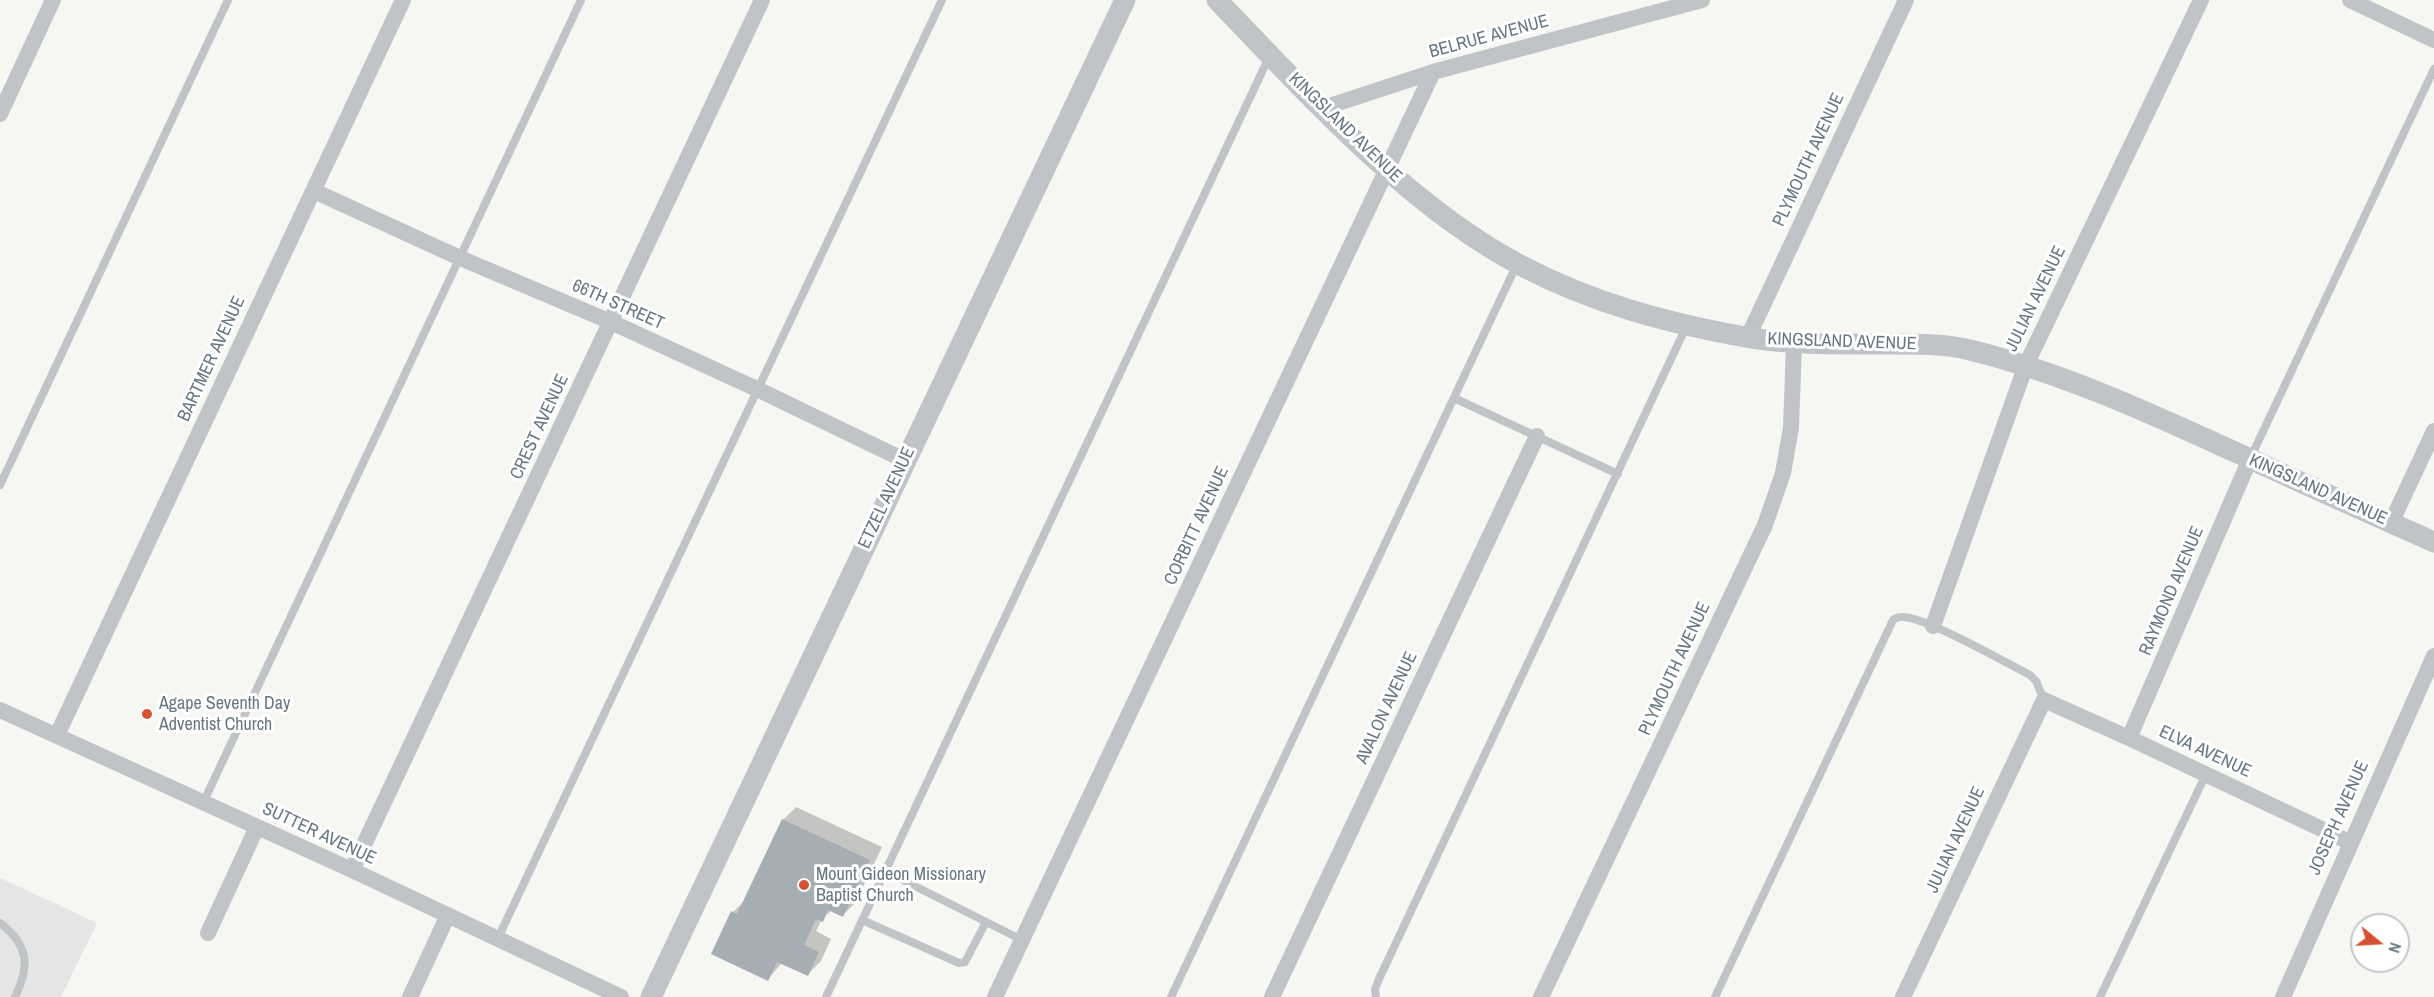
<!DOCTYPE html>
<style>
body{margin:0}
#map{position:relative;width:2434px;height:997px;overflow:hidden;background:#f6f6f3;font-family:"Archivo Narrow",sans-serif}
canvas{display:block}
.north{position:absolute;left:2350px;top:913px;width:60px;height:60px;box-sizing:border-box;background:#fff;border:2px solid #c2c9cd;border-radius:50%;rotate:108deg;font-size:16px;font-weight:700;line-height:24px;text-align:center;color:#677782}
.north::after{content:'';display:block;margin:auto;width:21px;height:27px;background:#d65133;clip-path:polygon(50% 0,100% 100%,50% 72%,0 100%)}
</style>
<div id="map">
<canvas width="2434" height="997"></canvas>
<div class="north">N</div>
</div>
<script>
const context = document.querySelector('canvas').getContext('2d');
context.lineJoin = 'round';
function fill(path, color) { context.fillStyle = color; context.fill(path, 'evenodd'); }
function strokePath(path, color, width, dash) { context.strokeStyle = color; context.lineWidth = width; context.lineCap = dash ? 'butt' : 'round'; context.setLineDash(dash || []); context.stroke(path); }
function write(font, color, halo, rows, align = 'center') {
  context.font = font + ' "Archivo Narrow",sans-serif'; context.lineWidth = 6; context.setLineDash([]); context.textBaseline = 'middle'; context.strokeStyle = halo; context.fillStyle = color; for (const [text, x, y, turn = 0] of rows) {
    context.save(); context.translate(x, y); context.rotate((+turn || 0) * Math.PI / 180); context.textAlign = isNaN(turn) ? turn : align; if (halo) context.strokeText(text, 0, 0); context.fillText(text, 0, 0); context.restore();
  }
}
fill(new Path2D(`
 M 0,878 L 97,923 L 61,997 L 0,997 Z`), '#e4e5e4');
fill(new Path2D(`
 M 796,807 L 882,847 L 856,902 L 843,915 L 832,910 L 822,919 L 816,931 L 831,939 L 821,961 L 807,975 L 782,963 L 768,979 L 733,912 L 746,899 L 783,820 Z`), '#0003');
fill(new Path2D(`
 M 782,819 L 870,860 L 843,917 L 828,910 L 823,922 L 816,919 L 804,945 L 819,952 L 808,976 L 777,962 L 768,981 L 711,954 L 731,911 L 737,914 Z`), '#a7aeb3');
strokePath(new Path2D(`
 M 1454,398 L 1618,474
 M 2250,459 L 2434,69
 M 0,485 L 228,0
 M 203,803 L 581,0
 M 885,871 L 1022,940
 M 862,920 L 959,963 L 965,962 L 986,922
 M 0,923 C 29,945 30,966 15,997
 M 498,938 L 942,0
 M 826,997 L 1270,55
 M 1171,997 L 1517,264
 M 1376,997 L 1375,989 L 1379,979 L 1687,325
 M 1715,997 L 1893,620 C 1896,618 1897,617 1901,617 C 1923,615 2006,663 2030,675 L 2036,681 L 2044,700
 M 2100,997 L 2206,774`), '#c0c4c7', 8);
strokePath(new Path2D(`
 M 2350,0 L 2434,40
 M 1323,108 L 1433,72 L 1702,0
 M 0,114 L 53,0
 M 314,191 L 460,258 L 611,322 L 759,390 L 904,460
 M 1748,337 L 1906,0
 M 2391,523 L 2434,431
 M 1933,626 L 2026,365 L 2201,0
 M 0,710 L 352,870 L 621,997
 M 57,735 L 403,0
 M 2129,738 L 2250,459
 M 352,870 L 762,0
 M 208,933 L 257,827
 M 410,997 L 448,915
 M 995,997 L 1433,72
 M 1272,997 L 1537,436
 M 1541,997 L 1765,525 L 1783,473 L 1791,428 L 1794,344
 M 1903,997 L 2044,700 L 2129,738 L 2349,842
 M 2283,997 L 2434,656`), '#c0c4c7', 16);
strokePath(new Path2D(`
 M 1217,0 C 1307,93 1407,206 1522,266 C 1594,304 1671,324 1751,338 C 1794,345 1837,344 1881,344 C 1910,344 1942,343 1970,350 C 2067,374 2156,416 2246,457 C 2308,486 2371,514 2434,542
 M 651,997 L 1125,0`), '#c0c4c7', 21);
for (const [x, y, r, color] of [
 [147,714,6,"#d65133"],
 [804,885,6,"#d65133"]
]) { const dot = new Path2D(); dot.arc(x, y, r, 0, 2 * Math.PI); context.fillStyle = color; context.fill(dot); strokePath(dot, '#fff', 2); }
write('18px', '#677782', '#fff', [
 ["BELRUE AVENUE",1489,37,-15],
 ["KINGSLAND AVENUE",1345,128,44],
 ["PLYMOUTH AVENUE",1809,160,-65],
 ["JULIAN AVENUE",2036,299,-64],
 ["66TH STREET",618,305,24],
 ["KINGSLAND AVENUE",1842,342,2],
 ["BARTMER AVENUE",212,359,-65],
 ["CREST AVENUE",540,427,-65],
 ["KINGSLAND AVENUE",2318,490,24],
 ["ETZEL AVENUE",887,498,-65],
 ["CORBITT AVENUE",1197,526,-65],
 ["RAYMOND AVENUE",2172,591,-67],
 ["PLYMOUTH AVENUE",1675,669,-65],
 ["AVALON AVENUE",1387,708,-65],
 ["ELVA AVENUE",2205,752,25],
 ["JOSEPH AVENUE",2339,818,-66],
 ["SUTTER AVENUE",319,834,25],
 ["JULIAN AVENUE",1956,840,-65]
]);
write('18px', '#677782', '#fff', [
 ["Agape Seventh Day",159,704],
 ["Adventist Church",159,725],
 ["Mount Gideon Missionary",816,875],
 ["Baptist Church",816,896]
], 'left');
</script>
